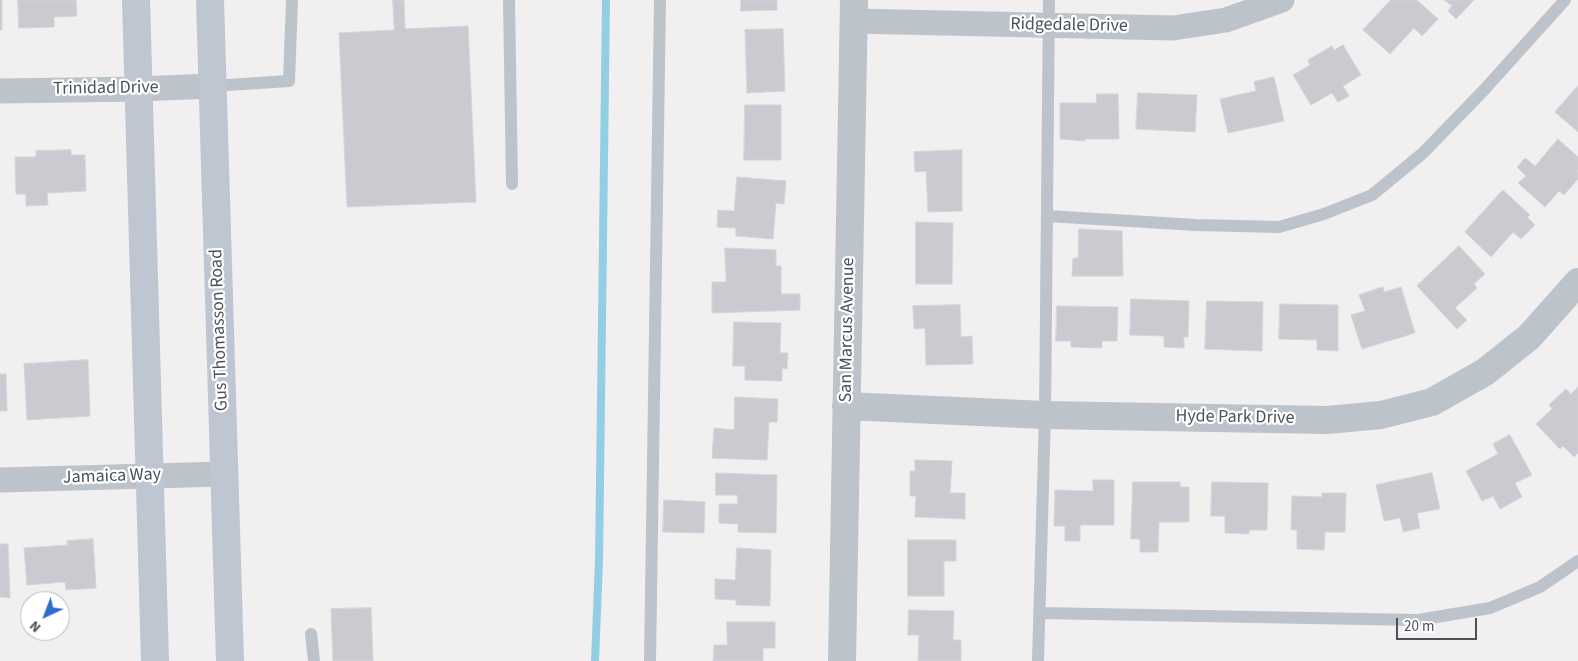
<!DOCTYPE html>
<style>
body{margin:0}
#map{position:relative;width:1578px;height:661px;overflow:hidden;background:#f1efef;font-family:"Source Sans 3",sans-serif}
canvas{display:block}
.north{position:absolute;left:20px;top:591px;width:50px;height:50px;box-sizing:border-box;background:#fff;border:1px solid #b6b9bd;border-radius:50%;rotate:223deg;font-size:14px;font-weight:700;line-height:20px;text-align:center;color:#49515a}
.north::after{content:'';display:block;margin:auto;width:18px;height:22px;background:#2b6ccf;clip-path:polygon(50% 0,100% 100%,50% 72%,0 100%)}
.scale{position:absolute;left:1396px;top:618px;width:81px;height:22px;box-sizing:border-box;border:2px solid #49515a;border-top:0;padding-left:6px;font-size:15px;line-height:18px;white-space:nowrap;color:#49515a;-webkit-text-stroke:4px #fff;paint-order:stroke}
</style>
<div id="map">
<canvas width="1578" height="661"></canvas>
<div class="north">N</div>
<div class="scale">20 m</div>
</div>
<script>
const context = document.querySelector('canvas').getContext('2d');
context.lineJoin = 'round';
function strokePath(path, color, width, dash) { context.strokeStyle = color; context.lineWidth = width; context.lineCap = dash ? 'butt' : 'round'; context.setLineDash(dash || []); context.stroke(path); }
function fill(path, color) { context.fillStyle = color; context.fill(path, 'evenodd'); }
function write(font, color, halo, rows, align = 'center') {
  context.font = font + ' "Source Sans 3",sans-serif'; context.lineWidth = 4.5; context.setLineDash([]); context.textBaseline = 'middle'; context.strokeStyle = halo; context.fillStyle = color; for (const [text, x, y, turn = 0] of rows) {
    context.save(); context.translate(x, y); context.rotate((+turn || 0) * Math.PI / 180); context.textAlign = isNaN(turn) ? turn : align; if (halo) context.strokeText(text, 0, 0); context.fillText(text, 0, 0); context.restore();
  }
}
strokePath(new Path2D(`
 M 595,661 L 599,561 L 606,0`), '#93cfe3', 8);
const building = new Path2D(`
 M 0,0 L 2,0 L 2,30 L 0,30 Z
 M 18,0 L 76,0 L 77,16 L 54,17 L 54,27 L 19,28 Z
 M 393,0 L 404,0 L 405,29 L 468,26 L 476,202 L 347,207 L 339,33 L 394,30 Z
 M 741,0 L 777,0 L 777,10 L 741,11 Z
 M 1391,0 L 1417,0 L 1438,19 L 1422,36 L 1414,28 L 1390,54 L 1363,30 Z
 M 1444,0 L 1474,0 L 1456,19 L 1448,11 L 1452,6 Z
 M 783,29 L 785,91 L 747,93 L 745,30 Z
 M 1343,45 L 1361,75 L 1343,86 L 1349,96 L 1338,102 L 1332,93 L 1311,105 L 1293,75 L 1310,65 L 1308,60 L 1332,46 L 1334,50 Z
 M 1274,77 L 1284,121 L 1228,133 L 1220,99 L 1256,91 L 1254,82 Z
 M 1578,86 L 1578,132 L 1555,112 Z
 M 1138,93 L 1197,95 L 1195,132 L 1136,129 Z
 M 1097,94 L 1118,94 L 1119,139 L 1085,139 L 1085,141 L 1060,139 L 1060,103 L 1096,103 Z
 M 745,105 L 781,105 L 781,160 L 744,160 Z
 M 1558,139 L 1578,157 L 1578,170 L 1577,172 L 1578,173 L 1578,179 L 1564,195 L 1559,191 L 1545,207 L 1518,183 L 1526,176 L 1517,167 L 1525,158 L 1535,166 Z
 M 71,150 L 71,155 L 85,155 L 86,191 L 47,193 L 48,205 L 26,206 L 26,194 L 16,194 L 15,157 L 36,157 L 36,151 Z
 M 962,150 L 962,211 L 928,212 L 926,171 L 915,172 L 914,152 Z
 M 737,177 L 786,181 L 784,204 L 776,203 L 773,239 L 736,236 L 736,228 L 717,227 L 718,210 L 734,211 Z
 M 1503,190 L 1530,215 L 1527,217 L 1535,225 L 1521,239 L 1513,232 L 1491,257 L 1465,232 Z
 M 916,222 L 953,223 L 952,284 L 916,284 Z
 M 1079,229 L 1122,231 L 1123,276 L 1072,276 L 1073,258 L 1078,258 Z
 M 1459,246 L 1485,274 L 1474,284 L 1477,288 L 1455,308 L 1467,320 L 1457,329 L 1417,286 Z
 M 725,248 L 776,250 L 776,266 L 781,266 L 781,294 L 800,294 L 800,310 L 712,313 L 712,282 L 726,282 Z
 M 1383,287 L 1384,292 L 1401,287 L 1415,333 L 1362,349 L 1351,315 L 1365,311 L 1359,295 Z
 M 1131,299 L 1189,301 L 1188,337 L 1184,337 L 1184,348 L 1164,347 L 1164,336 L 1130,335 Z
 M 1207,301 L 1263,302 L 1262,351 L 1205,349 Z
 M 1280,304 L 1338,305 L 1338,351 L 1317,350 L 1317,340 L 1279,339 Z
 M 960,305 L 961,337 L 972,336 L 973,364 L 926,365 L 925,328 L 914,329 L 913,306 Z
 M 1057,306 L 1118,307 L 1117,341 L 1102,341 L 1102,348 L 1071,347 L 1071,341 L 1056,341 Z
 M 734,322 L 781,323 L 780,353 L 788,353 L 787,369 L 782,368 L 782,381 L 745,380 L 745,366 L 733,366 Z
 M 88,360 L 90,416 L 27,420 L 24,364 Z
 M 0,374 L 6,374 L 7,411 L 0,411 Z
 M 1578,387 L 1578,453 L 1574,457 L 1563,446 L 1560,449 L 1536,424 L 1552,409 L 1549,405 L 1566,389 L 1571,394 Z
 M 735,397 L 778,399 L 777,422 L 769,422 L 767,460 L 712,458 L 714,428 L 734,430 Z
 M 1510,435 L 1532,475 L 1515,483 L 1522,497 L 1500,509 L 1493,496 L 1482,501 L 1466,471 L 1498,454 L 1493,444 Z
 M 915,460 L 952,461 L 950,493 L 965,493 L 965,519 L 915,517 L 916,496 L 910,496 L 910,471 L 915,471 Z
 M 716,473 L 777,475 L 776,533 L 738,532 L 738,524 L 719,523 L 719,504 L 738,504 L 737,495 L 716,495 Z
 M 1432,473 L 1440,509 L 1417,513 L 1420,528 L 1403,532 L 1400,518 L 1384,521 L 1376,485 Z
 M 1093,480 L 1114,480 L 1114,525 L 1080,525 L 1080,541 L 1065,541 L 1065,526 L 1054,526 L 1055,490 L 1093,491 Z
 M 1133,482 L 1180,482 L 1180,487 L 1189,487 L 1189,522 L 1159,522 L 1158,552 L 1140,552 L 1140,539 L 1131,539 Z
 M 1212,482 L 1268,483 L 1267,530 L 1249,530 L 1249,534 L 1225,533 L 1225,516 L 1211,516 Z
 M 1322,493 L 1346,493 L 1345,532 L 1325,532 L 1324,550 L 1297,549 L 1297,530 L 1291,530 L 1292,496 L 1322,497 Z
 M 664,500 L 705,502 L 704,533 L 663,532 Z
 M 93,539 L 96,588 L 66,590 L 65,582 L 27,585 L 24,548 L 68,545 L 67,541 Z
 M 908,540 L 956,540 L 956,561 L 944,561 L 944,596 L 908,596 Z
 M 0,544 L 8,544 L 10,598 L 0,597 Z
 M 737,548 L 771,550 L 770,606 L 736,605 L 736,600 L 715,599 L 715,579 L 735,580 Z
 M 371,608 L 373,661 L 333,661 L 331,609 Z
 M 909,610 L 954,611 L 953,640 L 961,640 L 961,661 L 918,661 L 919,635 L 908,635 Z
 M 727,622 L 775,622 L 775,648 L 763,648 L 763,661 L 713,661 L 714,645 L 727,645 Z`);
fill(building, '#c9cbd1');
strokePath(building, '#d3d5da', 1);
strokePath(new Path2D(`
 M 509,0 L 512,184
 M 212,86 L 289,81 L 292,0
 M 1047,216 L 1196,225 L 1279,227 L 1324,214 L 1372,195 L 1423,153 L 1484,90 L 1565,0
 M 1039,613 L 1418,620 L 1490,608 L 1540,587 L 1578,561
 M 311,634 L 314,661
 M 650,661 L 660,0
 M 1038,661 L 1045,415 L 1049,0`), '#bcc3ca', 12);
strokePath(new Path2D(`
 M 853,21 L 1173,28 L 1226,20 L 1282,0
 M 0,91 L 138,89 L 212,86
 M 0,480 L 225,474`), '#bcc3ca', 25);
strokePath(new Path2D(`
 M 846,406 L 1045,415 L 1327,420 L 1381,415 L 1432,402 L 1485,372 L 1529,337 L 1578,282
 M 842,661 L 854,0`), '#bcc3ca', 28);
strokePath(new Path2D(`
 M 136,0 L 155,661
 M 210,0 L 230,661`), '#bec6d1', 28);
write('18px', '#49515a', '#fff', [
 ["Ridgedale Drive",1069,26,1],
 ["Trinidad Drive",106,89,-1],
 ["Gus Thomasson Road",220,330,-92],
 ["San Marcus Avenue",848,330,-89],
 ["Hyde Park Drive",1235,418,1],
 ["Jamaica Way",112,477,-2]
]);
</script>
